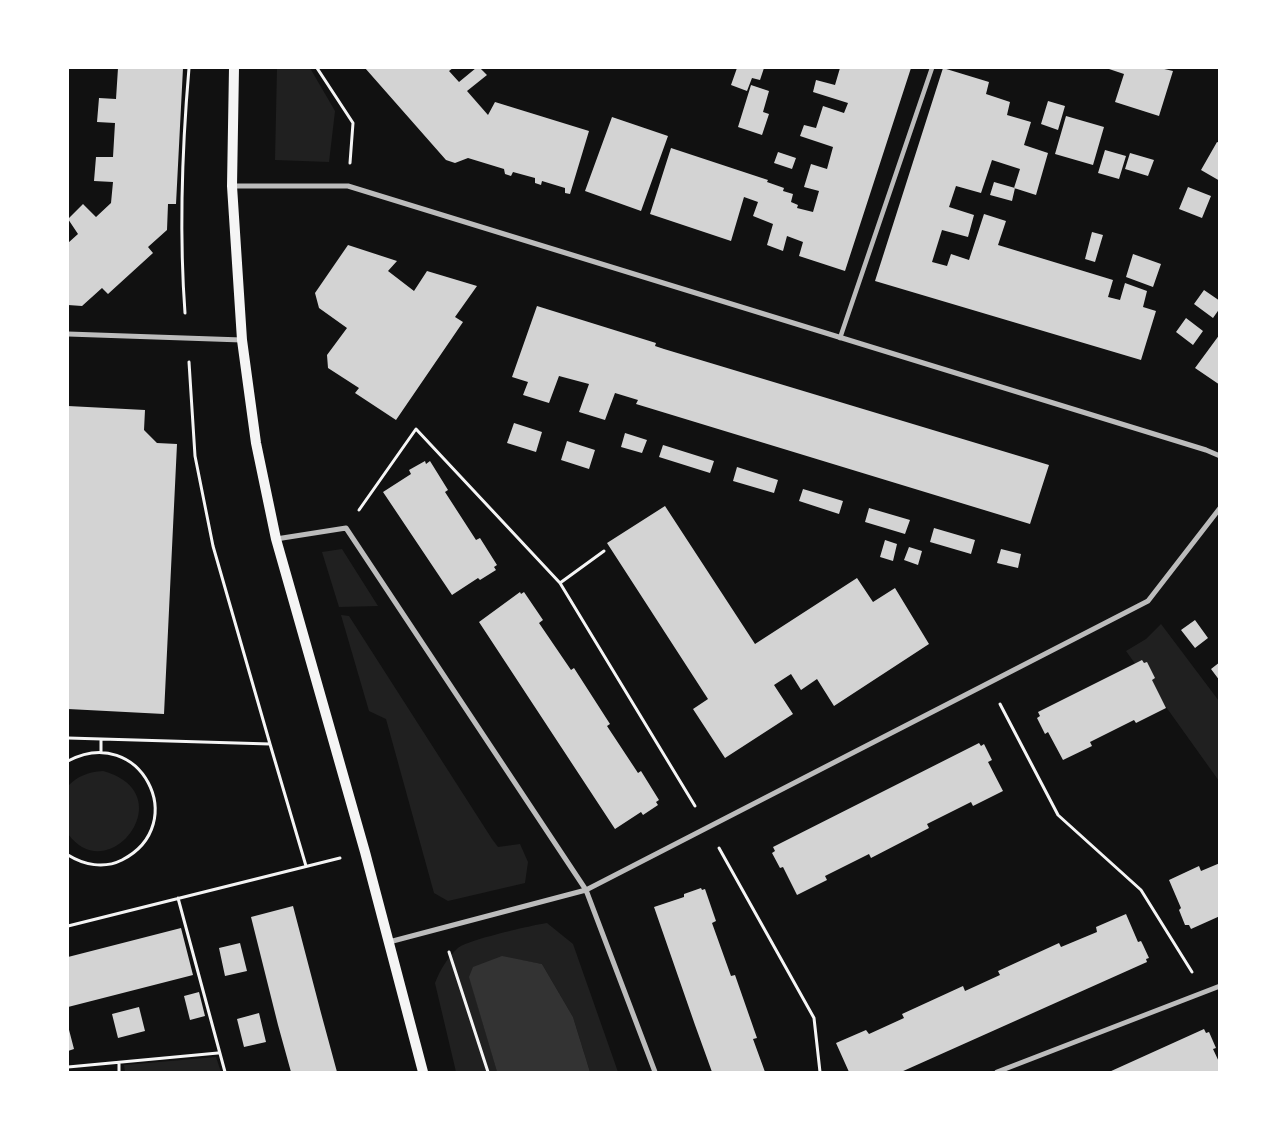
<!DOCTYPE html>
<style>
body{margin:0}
#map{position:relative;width:1287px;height:1140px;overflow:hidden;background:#111;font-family:Arial,sans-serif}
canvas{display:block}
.frame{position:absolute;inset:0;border:69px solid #fff;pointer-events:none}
</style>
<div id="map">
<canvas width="1287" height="1140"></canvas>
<div class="frame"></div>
</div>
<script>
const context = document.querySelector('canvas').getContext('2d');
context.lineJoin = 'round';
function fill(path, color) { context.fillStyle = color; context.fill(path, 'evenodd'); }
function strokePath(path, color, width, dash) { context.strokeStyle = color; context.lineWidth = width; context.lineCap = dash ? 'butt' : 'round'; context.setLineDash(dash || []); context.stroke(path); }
fill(new Path2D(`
 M 277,68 L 310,68 L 335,111 L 329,162 L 275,160 Z
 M 342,549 L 378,606 L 339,607 L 322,552 Z
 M 341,615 L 349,616 L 492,839 L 498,847 L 520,844 L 528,862 L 525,883 L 448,901 L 434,893 L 386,719 L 369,711 Z
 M 1161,624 L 1219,701 L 1219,781 L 1126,651 L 1146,639 Z
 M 103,771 C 184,793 109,890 68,834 L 68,786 C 78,776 88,772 103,771 Z
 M 547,923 L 573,944 L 618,1072 L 590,1072 L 573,1017 L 542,964 L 520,960 L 474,992 L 497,1072 L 456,1072 L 435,983 C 440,970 448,957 458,948 C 467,940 533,925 547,923 Z
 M 216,1057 L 221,1072 L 125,1072 L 124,1065 Z`), '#202020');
fill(new Path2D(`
 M 502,956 L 542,964 L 573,1017 L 590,1072 L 497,1072 L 469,977 L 473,967 Z`), '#333');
fill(new Path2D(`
 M 118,68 L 183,68 L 176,204 L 168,204 L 167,230 L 148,247 L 153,253 L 108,294 L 102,288 L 82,306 L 68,305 L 68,243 L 78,234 L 68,219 L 83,204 L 96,217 L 111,203 L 113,182 L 94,181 L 96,157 L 113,157 L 115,123 L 97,122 L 99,98 L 116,99 Z
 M 365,68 L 453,68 L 449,71 L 459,82 L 476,68 L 480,68 L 487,75 L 467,91 L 488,115 L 495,102 L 589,131 L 570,194 L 565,193 L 565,188 L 542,181 L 541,185 L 535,183 L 535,178 L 513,172 L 511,176 L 505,174 L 504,169 L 468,158 L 455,163 L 446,160 Z
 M 737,68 L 764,68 L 760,80 L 752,78 L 747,91 L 731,85 Z
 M 840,68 L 911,68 L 845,271 L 799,256 L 803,242 L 787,236 L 783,251 L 767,245 L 773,224 L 753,216 L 758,202 L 744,197 L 731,241 L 650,214 L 671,148 L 768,180 L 767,182 L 784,188 L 783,191 L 793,194 L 791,202 L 798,205 L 797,208 L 813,212 L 819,191 L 804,187 L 811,164 L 827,169 L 833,147 L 800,136 L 804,125 L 816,128 L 823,106 L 844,113 L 848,103 L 813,92 L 816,80 L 835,85 Z
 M 943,68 L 989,82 L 986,94 L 1010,102 L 1007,115 L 1031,122 L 1024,145 L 1048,153 L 1036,195 L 1014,188 L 1020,169 L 992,160 L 981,193 L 956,186 L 949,207 L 974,215 L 968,237 L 942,230 L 932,262 L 947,266 L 951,254 L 969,260 L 984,214 L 1006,221 L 998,245 L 1113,280 L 1108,297 L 1120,300 L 1125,283 L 1147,291 L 1143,307 L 1156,311 L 1141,360 L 875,281 Z
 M 1106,68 L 1160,68 L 1173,71 L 1159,116 L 1115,102 L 1124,74 Z
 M 751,85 L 769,91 L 763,112 L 769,114 L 762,135 L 738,127 Z
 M 1048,101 L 1065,106 L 1058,130 L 1041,124 Z
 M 1066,116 L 1104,127 L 1093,165 L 1055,154 Z
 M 612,117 L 668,136 L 641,211 L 585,191 Z
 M 1217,142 L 1220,143 L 1220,181 L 1201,170 Z
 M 1105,150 L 1126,156 L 1119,179 L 1098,173 Z
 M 778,152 L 796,158 L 792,169 L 774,163 Z
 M 1130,153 L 1154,160 L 1148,176 L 1125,169 Z
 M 994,182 L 1015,188 L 1012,201 L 990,195 Z
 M 1188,187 L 1211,196 L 1202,218 L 1179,209 Z
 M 1092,232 L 1103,235 L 1095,262 L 1085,259 Z
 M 348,245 L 397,261 L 388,271 L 414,291 L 427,271 L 477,286 L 455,317 L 463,322 L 396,420 L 355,393 L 359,388 L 328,368 L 327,355 L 347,328 L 319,308 L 315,293 Z
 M 1133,254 L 1161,264 L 1153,287 L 1126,277 Z
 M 1204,290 L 1220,301 L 1220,308 L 1213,318 L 1194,304 Z
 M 537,306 L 656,343 L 655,346 L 664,349 L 1049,465 L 1030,524 L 636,404 L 638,400 L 615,393 L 605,420 L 579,412 L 589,384 L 559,376 L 549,403 L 523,395 L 528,382 L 512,377 Z
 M 1186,318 L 1203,331 L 1193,345 L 1176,332 Z
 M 1220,334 L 1220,385 L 1195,368 Z
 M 68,406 L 145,410 L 144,430 L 157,443 L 177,444 L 164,714 L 68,709 Z
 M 514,423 L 542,432 L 536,452 L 507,443 Z
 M 625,433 L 647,440 L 642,453 L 621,447 Z
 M 567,441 L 595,450 L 589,469 L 561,460 Z
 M 663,445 L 714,461 L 710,473 L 659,457 Z
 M 425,461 L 426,464 L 430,461 L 448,490 L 445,492 L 476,540 L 480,538 L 497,565 L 494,567 L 496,570 L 480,580 L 478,578 L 452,595 L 383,492 L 411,474 L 409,470 Z
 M 737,467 L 778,480 L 774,493 L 733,481 Z
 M 803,489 L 843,501 L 839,514 L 799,501 Z
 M 665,506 L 755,644 L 857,578 L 873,602 L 895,588 L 929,644 L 834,706 L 817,679 L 801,690 L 791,674 L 774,685 L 793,714 L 725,758 L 693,709 L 708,699 L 607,543 Z
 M 869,508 L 910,520 L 905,534 L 865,522 Z
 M 934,528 L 975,540 L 971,554 L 930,542 Z
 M 885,540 L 897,544 L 893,561 L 880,557 Z
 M 909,547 L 922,551 L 918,565 L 904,560 Z
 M 1001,549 L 1021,554 L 1018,568 L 997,563 Z
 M 520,592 L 521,594 L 524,592 L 543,620 L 539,623 L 571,670 L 574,668 L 610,724 L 607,726 L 638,773 L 641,771 L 659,800 L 656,802 L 658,805 L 643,815 L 641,812 L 615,829 L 479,622 Z
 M 1195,620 L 1208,638 L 1195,648 L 1181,630 Z
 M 1142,660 L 1144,663 L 1147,662 L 1155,678 L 1152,680 L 1166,708 L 1136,723 L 1134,720 L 1090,742 L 1092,746 L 1063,760 L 1048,732 L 1045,734 L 1037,718 L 1040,716 L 1038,712 Z
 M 1220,662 L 1220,681 L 1211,669 Z
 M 979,743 L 981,746 L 984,744 L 992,760 L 988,762 L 1003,791 L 973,806 L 971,802 L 927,824 L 929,828 L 871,858 L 869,854 L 825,876 L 827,880 L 797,895 L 783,867 L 780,868 L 772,853 L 775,851 L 773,847 Z
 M 1220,863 L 1220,916 L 1191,929 L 1189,925 L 1185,925 L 1179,910 L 1181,908 L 1169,880 L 1199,866 L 1201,871 Z
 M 701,888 L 702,890 L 705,889 L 716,921 L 712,923 L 731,976 L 735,975 L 757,1038 L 753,1039 L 765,1072 L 712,1072 L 695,1025 L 654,907 L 684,897 L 684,894 Z
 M 293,906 L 321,1013 L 337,1072 L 291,1072 L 278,1025 L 251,917 Z
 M 1126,914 L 1138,942 L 1141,941 L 1143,945 L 1149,958 L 1146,959 L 1147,962 L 901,1072 L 849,1072 L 836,1043 L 866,1030 L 869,1034 L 904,1018 L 902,1014 L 963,986 L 965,991 L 1000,975 L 998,971 L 1059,943 L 1061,947 L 1097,932 L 1096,927 Z
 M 181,928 L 193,975 L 68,1007 L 68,957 Z
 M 240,943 L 247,971 L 225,976 L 219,948 Z
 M 199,992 L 205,1016 L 190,1020 L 184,996 Z
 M 139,1007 L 145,1031 L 118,1038 L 112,1014 Z
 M 259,1013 L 266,1042 L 244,1047 L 237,1019 Z
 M 68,1026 L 74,1049 L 68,1051 Z
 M 1204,1029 L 1206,1033 L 1209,1032 L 1216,1048 L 1213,1049 L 1220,1064 L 1220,1072 L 1109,1072 Z`), '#d3d3d3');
strokePath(new Path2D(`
 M 317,68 L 353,123 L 350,163
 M 185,313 C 179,232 182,149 189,68
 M 189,362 L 195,456 L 213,546 L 270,744
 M 359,510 L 416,429 L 560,583
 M 604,551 L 560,583 L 695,806
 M 1000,704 L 1058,815 L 1141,890 L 1192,972
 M 68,738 L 270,744 L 306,866
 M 101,752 L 101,740
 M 68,761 C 140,723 192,824 122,860 C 104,869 84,865 68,855
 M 719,848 L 814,1018 L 820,1072
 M 178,898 L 225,1072
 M 68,926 L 340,858
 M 449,952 L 488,1072
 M 119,1063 L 119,1072
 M 68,1067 L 218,1053`), '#f5f5f5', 3);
strokePath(new Path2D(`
 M 840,338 L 932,68`), '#bcbcbc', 4.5);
strokePath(new Path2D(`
 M 232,186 L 348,186 L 1206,450 L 1220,456
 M 68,334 L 242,340
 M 276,539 L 346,528 L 586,890 L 655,1072
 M 389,942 L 586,890 L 1148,601 L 1220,508
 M 997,1072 L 1220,986`), '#bcbcbc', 5);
strokePath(new Path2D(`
 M 234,68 L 232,186 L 242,340 L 256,443 L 276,539 L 365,852 L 423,1072`), '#f5f5f5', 10);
</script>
